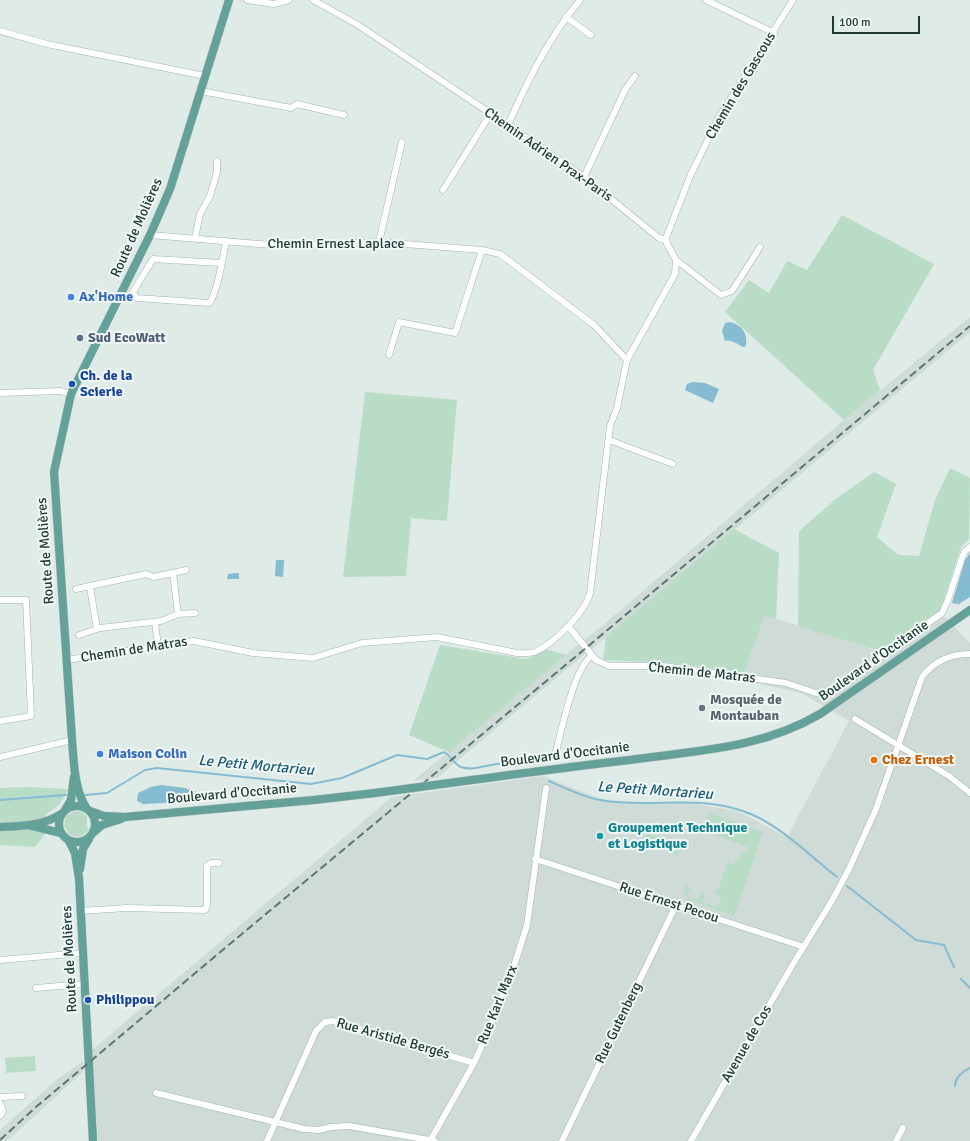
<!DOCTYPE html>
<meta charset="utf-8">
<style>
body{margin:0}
#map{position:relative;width:970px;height:1141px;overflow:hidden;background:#dfebe7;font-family:Signika,sans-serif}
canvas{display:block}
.scale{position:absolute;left:832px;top:16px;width:88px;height:18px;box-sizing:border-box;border:2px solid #203b37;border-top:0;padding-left:5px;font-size:12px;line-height:14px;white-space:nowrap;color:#203b37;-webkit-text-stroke:3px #f0f7f5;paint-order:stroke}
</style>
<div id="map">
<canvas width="970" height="1141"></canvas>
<div class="scale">100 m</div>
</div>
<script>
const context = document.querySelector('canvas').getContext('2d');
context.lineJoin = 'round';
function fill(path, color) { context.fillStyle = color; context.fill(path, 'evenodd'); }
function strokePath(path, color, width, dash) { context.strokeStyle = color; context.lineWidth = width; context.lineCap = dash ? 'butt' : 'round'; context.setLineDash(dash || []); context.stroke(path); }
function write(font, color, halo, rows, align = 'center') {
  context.font = font + ' Signika,sans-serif'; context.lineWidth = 4; context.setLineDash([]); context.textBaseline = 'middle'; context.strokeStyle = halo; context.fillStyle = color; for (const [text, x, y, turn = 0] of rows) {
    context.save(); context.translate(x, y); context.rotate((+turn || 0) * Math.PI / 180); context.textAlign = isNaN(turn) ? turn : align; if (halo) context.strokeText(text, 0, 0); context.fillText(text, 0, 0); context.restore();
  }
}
fill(new Path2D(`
 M 970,317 L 970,332 L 591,650 L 584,641 L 844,420 Z
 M 940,612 L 970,643 L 970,1141 L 98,1141 L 92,1050 L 392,797 L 544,776 L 607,802 L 696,804 L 737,811 L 787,837 L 849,721 L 801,693 L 741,680 L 764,615 L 880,651 Z
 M 579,644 L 586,653 L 437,778 L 413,781 Z
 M 83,1061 L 83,1072 L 7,1141 L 0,1141 L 0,1130 L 56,1080 Z`), '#cedbd6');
fill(new Path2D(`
 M 842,215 L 934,264 L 873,370 L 880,390 L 844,420 L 725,312 L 749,280 L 769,293 L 787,261 L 807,270 Z
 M 365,392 L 457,400 L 447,521 L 411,518 L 406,576 L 343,577 Z
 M 950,468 L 970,478 L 969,539 L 961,547 L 940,612 L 880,651 L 798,626 L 799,531 L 837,498 L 874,472 L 896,484 L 877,537 L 898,555 L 919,556 L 935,500 Z
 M 734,529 L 779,553 L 776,619 L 764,616 L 744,673 L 669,663 L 603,660 L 606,637 Z
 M 440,645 L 526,659 L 535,656 L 545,649 L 566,655 L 449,752 L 409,735 Z
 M 28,787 L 68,789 L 60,804 L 45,815 L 45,834 L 35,847 L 0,845 L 0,788 Z
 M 75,811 L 82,812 L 87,816 L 87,827 L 89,829 C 84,837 77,839 69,834 L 64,826 L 66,816 Z
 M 709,813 L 763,832 L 734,916 L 687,899 L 684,891 L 686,885 L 690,887 L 687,896 L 698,900 L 700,893 L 705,894 L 702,902 L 718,907 L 721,896 L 715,894 L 717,890 L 718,891 L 727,863 L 734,864 L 735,860 L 739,861 L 742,852 L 747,853 L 749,848 L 704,830 Z
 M 648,833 L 678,843 L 680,838 L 684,839 L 678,856 L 645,837 Z
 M 35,1056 L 36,1071 L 6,1073 L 5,1058 Z`), '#b8dcc6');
fill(new Path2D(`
 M 730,322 C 742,325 748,333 746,346 L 743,347 C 737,344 731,339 725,341 L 722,331 L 725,323 Z
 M 693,382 L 705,383 L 719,389 L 713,403 L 685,390 L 687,384 Z
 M 970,553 L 970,597 L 959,604 L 952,603 L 965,560 Z
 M 276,560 L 284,560 L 283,577 L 275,576 Z
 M 236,573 L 239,573 L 239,579 L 227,579 L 228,574 Z
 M 161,785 L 185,788 L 197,792 L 197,796 L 192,801 L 185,802 L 143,804 L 137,801 L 138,793 L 151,787 Z`), '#86bcd1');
strokePath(new Path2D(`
 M 549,781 C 565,788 583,797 600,800 C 650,809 702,793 751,814 C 783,828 810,856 837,877
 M 85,795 L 107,793 L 145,770 L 157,768 L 311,784 L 342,778 L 397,755 L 427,759 L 444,752 C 451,756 454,764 461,767 C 478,773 496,758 514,766
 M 0,800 L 66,795
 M 847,886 L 916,940 L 944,945 L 954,967
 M 961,979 L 970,988
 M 955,1086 C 955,1077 962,1072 970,1068`), '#86bcd1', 2);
const minor = new Path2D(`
 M 247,0 L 274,4 L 289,0
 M 313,0 L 358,25 L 508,125 L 584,177 L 659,238 L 666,240
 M 706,0 L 774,33
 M 566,17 L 591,35
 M 0,31 L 47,44 L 205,76
 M 201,91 L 291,108 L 297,104 L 344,115
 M 508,125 C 528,80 549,37 580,0
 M 584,177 L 625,90 L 635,76
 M 443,190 L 491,113
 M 150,235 L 283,246 L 379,242 L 482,250 L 500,254 L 594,325 L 627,360
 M 195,238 L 200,214 L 210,196 L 217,172 L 217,161
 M 379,242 L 402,142
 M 676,260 L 721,295 L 732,291 L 760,247
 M 221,263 L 153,259 L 133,292 L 136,298 L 210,303 C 219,285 222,261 226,241
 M 389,355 L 399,322 L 455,333 L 482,250
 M 0,393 L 60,391 L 71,394
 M 609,440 L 673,464
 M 173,573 L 178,614
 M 90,587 L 97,629
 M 76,589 L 146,574 L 154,577 L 186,570
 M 0,600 L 26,600 L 31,716 L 0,721
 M 155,622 L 158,646
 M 568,626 L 596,660 L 609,666 L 663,666 L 786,683 L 816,693 L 827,692 L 838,687 L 942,613 L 948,600 L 964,552 L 970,547
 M 79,635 L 100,628 L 161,621 L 178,614 L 195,613
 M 66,660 L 194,641 L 253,653 L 313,658 L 362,643 L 437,637 L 517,653 C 523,653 529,654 535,652 C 554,643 585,613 590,593 L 610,426 L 617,408 L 627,360 L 675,274 L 676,260 L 667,244 L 666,238 L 691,174 L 719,117 L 793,0
 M 855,719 L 949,776 L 970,793
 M 555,755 C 562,730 573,670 592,655
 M 0,757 L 72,740
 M 535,859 L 804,947
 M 80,911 L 127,908 L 205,910 L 207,906 L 207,866 L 211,863 L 219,863
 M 0,960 L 82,953
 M 36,988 L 84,984
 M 156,1093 L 304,1129 L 319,1130 L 331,1127 L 349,1126 L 435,1141
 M 0,1097 L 22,1096
 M 0,1103 L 3,1111 L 0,1116
 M 267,1141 L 316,1031 L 325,1022 L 333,1021 L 474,1063
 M 430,1141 L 474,1063 L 497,1011 L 514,966 L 527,925 L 546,788
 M 562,1141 L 676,905
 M 691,1141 L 793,964 L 833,899 L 849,869 L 876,809 L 922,677 C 934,661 950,654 970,654
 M 896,1141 L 903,1128`);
const major = new Path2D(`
 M 457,782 C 517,774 577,766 637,759 C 702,750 762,748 820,714 L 970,610
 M59 824a18 18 0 1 1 36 0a18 18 0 1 1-36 0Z
 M 87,809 C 74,790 74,762 72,740 L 54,472 L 71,394 L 150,235 L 170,189 L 229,0
 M 65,810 L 71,800 L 74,777
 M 90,811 L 104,816 L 125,817 L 314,800 L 375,793
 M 32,826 L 61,833
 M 0,827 C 21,826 43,826 61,814
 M 94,832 L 102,825 L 121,819
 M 69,841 L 75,853 L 79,878 L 93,1141
 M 80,869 L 83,849 L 89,839`);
strokePath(minor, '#a2b3af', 7);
strokePath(major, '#c1c8c7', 9);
strokePath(minor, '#fff', 6);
strokePath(major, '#63a199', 8);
strokePath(new Path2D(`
 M 0,1140 L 36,1107 L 231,943 L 586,648 L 970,326`), '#5a7773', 2, [8, 4]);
const majorBridge = new Path2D(`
 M 375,793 L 457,782`);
strokePath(majorBridge, '#c1c8c7', 9, []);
strokePath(majorBridge, '#63a199', 8);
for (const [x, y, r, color] of [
 [71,297,4,"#3f7fe0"],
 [80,338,4,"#5c6f8a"],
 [72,384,4,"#1a4fb4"],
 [702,708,4,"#6b7280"],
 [100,754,4,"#3f7fe0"],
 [874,760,4,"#e8710a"],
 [600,836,4,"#0f9aa8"],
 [88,1000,4,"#1a4fb4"]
]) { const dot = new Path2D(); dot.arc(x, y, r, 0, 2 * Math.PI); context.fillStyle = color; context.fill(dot); strokePath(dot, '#f0f7f5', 1.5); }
write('14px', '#203b37', '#f0f7f5', [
 ["Chemin des Gascous",741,86,-59],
 ["Chemin Adrien Prax-Paris",548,155,35],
 ["Route de Molières",137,228,-66],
 ["Chemin Ernest Laplace",336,244],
 ["Route de Molières",46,551,-94],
 ["Chemin de Matras",134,650,-9],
 ["Boulevard d'Occitanie",874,661,-35],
 ["Chemin de Matras",702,673,6],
 ["Boulevard d'Occitanie",565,755,-7],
 ["Boulevard d'Occitanie",232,794,-5],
 ["Rue Ernest Pecou",669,903,18],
 ["Route de Molières",70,959,-93],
 ["Rue Karl Marx",498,1005,-68],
 ["Rue Gutenberg",619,1023,-64],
 ["Rue Aristide Bergés",393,1039,16],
 ["Avenue de Cos",747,1044,-60]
]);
write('bold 14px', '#366cbe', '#f0f7f5', [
 ["Ax'Home",79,297],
 ["Maison Colin",108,754]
], 'left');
write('bold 14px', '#4e5e75', '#f0f7f5', [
 ["Sud EcoWatt",88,338]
], 'left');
write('bold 14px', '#164399', '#f0f7f5', [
 ["Ch. de la",80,376],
 ["Scierie",80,392],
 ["Philippou",96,1000]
], 'left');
write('bold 14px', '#5b616d', '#f0f7f5', [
 ["Mosquée de",710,700],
 ["Montauban",710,716]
], 'left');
write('bold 14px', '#c56008', '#f0f7f5', [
 ["Chez Ernest",882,760]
], 'left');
write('bold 14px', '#0d838f', '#f0f7f5', [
 ["Groupement Technique",608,828],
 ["et Logistique",608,844]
], 'left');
write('italic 15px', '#1a5b77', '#f0f7f5', [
 ["Le Petit Mortarieu",256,766,5],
 ["Le Petit Mortarieu",655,791,4]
]);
</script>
